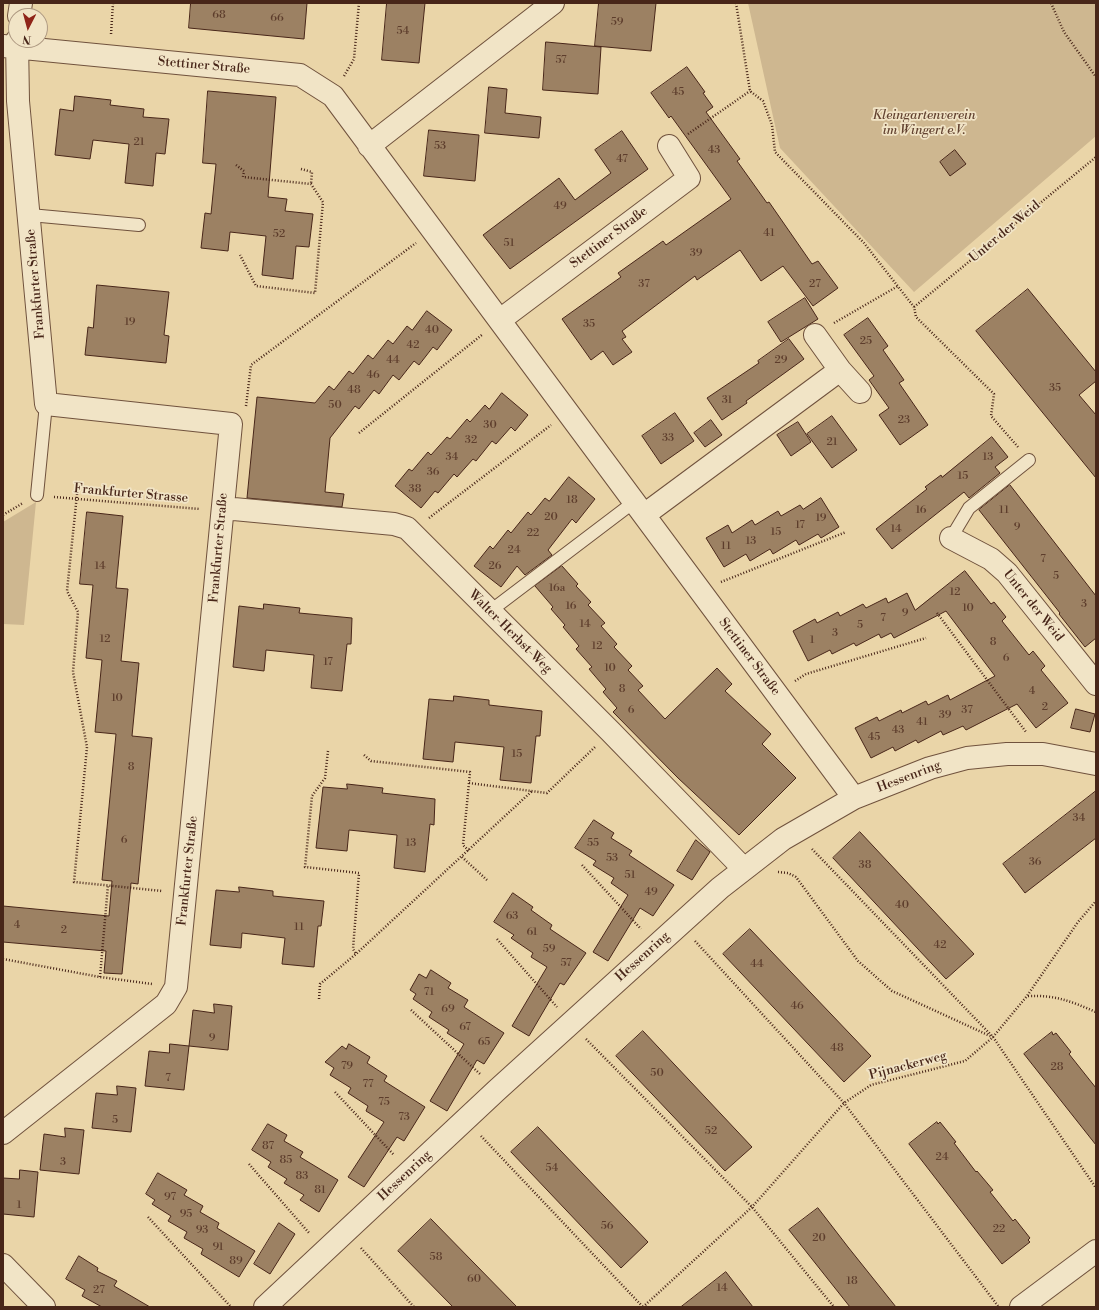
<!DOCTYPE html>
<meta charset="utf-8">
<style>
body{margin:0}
#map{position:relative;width:1099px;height:1310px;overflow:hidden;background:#ead5a8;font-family:"Libre Bodoni",serif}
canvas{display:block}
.frame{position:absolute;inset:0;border:4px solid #482619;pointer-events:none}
.north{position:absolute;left:8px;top:8px;width:40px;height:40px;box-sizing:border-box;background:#f1e4c6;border:1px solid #ad9881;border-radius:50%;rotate:186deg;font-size:11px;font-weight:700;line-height:16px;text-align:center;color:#482619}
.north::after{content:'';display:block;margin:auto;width:14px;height:18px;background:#8f2418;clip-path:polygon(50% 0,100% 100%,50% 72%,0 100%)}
</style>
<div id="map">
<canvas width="1099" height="1310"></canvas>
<div class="frame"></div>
<div class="north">N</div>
</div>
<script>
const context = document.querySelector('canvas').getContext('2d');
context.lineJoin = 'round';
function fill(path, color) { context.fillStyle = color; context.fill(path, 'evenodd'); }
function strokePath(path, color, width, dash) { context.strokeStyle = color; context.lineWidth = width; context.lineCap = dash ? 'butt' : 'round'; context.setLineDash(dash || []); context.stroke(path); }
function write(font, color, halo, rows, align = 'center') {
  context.font = font + ' "Libre Bodoni",serif'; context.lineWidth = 3.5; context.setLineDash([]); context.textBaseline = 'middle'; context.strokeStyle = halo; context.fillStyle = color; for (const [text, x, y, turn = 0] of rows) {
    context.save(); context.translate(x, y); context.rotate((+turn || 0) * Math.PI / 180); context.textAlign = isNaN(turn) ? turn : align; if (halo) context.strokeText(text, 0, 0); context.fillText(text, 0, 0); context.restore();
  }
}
fill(new Path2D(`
 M 748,3 L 1096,3 L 1096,136 L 914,292 L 780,148 Z
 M 36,502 L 24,625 L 3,624 L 3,522 Z`), '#ceb790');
const building = new Path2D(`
 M 191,3 L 307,3 L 304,39 L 189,28 Z
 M 387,3 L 425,3 L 419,63 L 382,60 Z
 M 599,3 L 656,3 L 651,51 L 595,46 Z
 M 546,42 L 601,47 L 598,94 L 543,90 Z
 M 687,67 L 705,92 L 703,93 L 713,107 L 706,112 L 740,159 L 737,161 L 767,203 L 769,202 L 812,264 L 818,261 L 838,288 L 813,306 L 783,266 L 761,281 L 740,250 L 697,280 L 695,276 L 622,331 L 626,337 L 622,339 L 632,352 L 613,365 L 603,351 L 591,360 L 562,319 L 621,277 L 618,273 L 649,251 L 663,241 L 666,245 L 731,199 L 671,116 L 669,118 L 651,93 Z
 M 489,87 L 507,89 L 505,113 L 541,117 L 539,138 L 485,133 Z
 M 208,91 L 276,97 L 268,197 L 287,199 L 285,211 L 313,214 L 309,247 L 296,246 L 293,279 L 262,275 L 266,236 L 230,232 L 228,251 L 201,248 L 205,213 L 211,214 L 216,164 L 203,163 Z
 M 75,96 L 111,100 L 110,105 L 144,109 L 143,117 L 169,119 L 165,154 L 156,153 L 153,186 L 125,183 L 129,144 L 93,140 L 90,159 L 55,155 L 60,109 L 73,111 Z
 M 429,130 L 479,135 L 475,181 L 424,176 Z
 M 622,131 L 648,169 L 510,269 L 483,235 L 559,178 L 575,200 L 611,173 L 595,150 Z
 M 955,150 L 966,164 L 950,176 L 940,162 Z
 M 97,285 L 169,292 L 164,335 L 169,336 L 166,363 L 85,355 L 88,327 L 93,328 Z
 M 1028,289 L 1096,372 L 1096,381 L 1079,395 L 1096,415 L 1096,478 L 976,331 Z
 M 805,298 L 818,319 L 781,342 L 768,322 Z
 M 427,311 L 452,330 L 437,350 L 433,347 L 419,365 L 414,361 L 399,380 L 393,375 L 379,394 L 374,390 L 359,409 L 355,406 L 330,438 L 325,492 L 344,494 L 342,507 L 247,498 L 257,397 L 315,403 L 329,386 L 334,390 L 349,371 L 353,374 L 368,355 L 373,359 L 388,340 L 393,344 L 407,326 L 412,330 Z
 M 868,318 L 888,346 L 883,350 L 904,380 L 899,383 L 928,425 L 900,445 L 879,415 L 889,408 L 869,380 L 874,376 L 844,335 Z
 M 789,339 L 804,359 L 746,401 L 747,403 L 722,420 L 707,398 L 759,363 L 758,361 Z
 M 502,393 L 528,415 L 515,431 L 511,427 L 496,444 L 492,441 L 476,461 L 473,459 L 457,477 L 454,474 L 438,493 L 435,491 L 421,508 L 395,486 L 409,469 L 412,471 L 428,452 L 431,455 L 447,437 L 450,439 L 467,419 L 470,422 L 485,405 L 489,409 Z
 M 675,413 L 694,441 L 661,464 L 642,436 Z
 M 832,416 L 857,450 L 832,468 L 807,434 Z
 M 711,420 L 722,435 L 705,447 L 694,433 Z
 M 798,422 L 811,442 L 791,456 L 777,435 Z
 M 992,437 L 1008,457 L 995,467 L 1000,473 L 969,498 L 964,492 L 892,549 L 876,529 L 927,489 L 925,487 L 941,475 L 942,477 Z
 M 569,477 L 595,499 L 576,523 L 572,519 L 548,550 L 552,555 L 525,575 L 517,566 L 501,587 L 474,566 L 490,546 L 493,549 L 508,530 L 511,533 L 528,512 L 531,515 L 545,498 L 549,501 Z
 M 1010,485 L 1096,596 L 1096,638 L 1085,647 L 1059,614 L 1060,613 L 979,510 Z
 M 821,498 L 839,527 L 821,538 L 818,534 L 799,545 L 796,540 L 773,554 L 770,549 L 750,561 L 746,554 L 724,567 L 706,538 L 728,525 L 732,533 L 752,520 L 755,525 L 778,511 L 781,516 L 800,505 L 803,509 Z
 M 87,512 L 123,516 L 116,588 L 128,589 L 121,661 L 139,663 L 132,736 L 152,738 L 138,884 L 131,883 L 122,974 L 104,973 L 106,951 L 3,942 L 3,906 L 109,916 L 112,881 L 102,880 L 116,734 L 95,732 L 102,660 L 86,658 L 93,585 L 80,584 Z
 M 562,566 L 578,584 L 576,586 L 591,602 L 588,605 L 605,623 L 601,626 L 617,644 L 614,647 L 632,666 L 628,670 L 643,686 L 638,690 L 665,719 L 717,668 L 732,684 L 725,691 L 771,734 L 762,744 L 796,778 L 739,835 L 678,778 L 613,712 L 617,708 L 603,692 L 606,689 L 589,669 L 592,667 L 576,649 L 579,646 L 563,627 L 565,625 L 551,609 L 553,607 L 535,586 Z
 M 965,571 L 991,604 L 994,602 L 1006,617 L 1002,621 L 1029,655 L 1033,651 L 1045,666 L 1041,670 L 1068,703 L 1036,728 L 1017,704 L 966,730 L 963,726 L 943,735 L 941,731 L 918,743 L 916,740 L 895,751 L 893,747 L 871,758 L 855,728 L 877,717 L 879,721 L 901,710 L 902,713 L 926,701 L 928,705 L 948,695 L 950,700 L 995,676 L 946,611 L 894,638 L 891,633 L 881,638 L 879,634 L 856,646 L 854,643 L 832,654 L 830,650 L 808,661 L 793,631 L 815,619 L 817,623 L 838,612 L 840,616 L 863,604 L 866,608 L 886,598 L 888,603 L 907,593 L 915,610 Z
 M 264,604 L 300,608 L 299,613 L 352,618 L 351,644 L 347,644 L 342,691 L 311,688 L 314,655 L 266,650 L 264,671 L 233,667 L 239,606 L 263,609 Z
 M 454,696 L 489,700 L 489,705 L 542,711 L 540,736 L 536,736 L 531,783 L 500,780 L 504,747 L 455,742 L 453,762 L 423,759 L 429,699 L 453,701 Z
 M 1076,709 L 1095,714 L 1090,732 L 1071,728 Z
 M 347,784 L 383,788 L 382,793 L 435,799 L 434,825 L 430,824 L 425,872 L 394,868 L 397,835 L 349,830 L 347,851 L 316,848 L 323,787 L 347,789 Z
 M 1096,791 L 1096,838 L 1025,893 L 1003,864 Z
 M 594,820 L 614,833 L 611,838 L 632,851 L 629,855 L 674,885 L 653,916 L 640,908 L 608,961 L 593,952 L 628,895 L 611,883 L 614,878 L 593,865 L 596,861 L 575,848 Z
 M 860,832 L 974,954 L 946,979 L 833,858 Z
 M 696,840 L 710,852 L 692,880 L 677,871 Z
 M 239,887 L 273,891 L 273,896 L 324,901 L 321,926 L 318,926 L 314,967 L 282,964 L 285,938 L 242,933 L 241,948 L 210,945 L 216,890 L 239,892 Z
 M 513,893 L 533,907 L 531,910 L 552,925 L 550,929 L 586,953 L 564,985 L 560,983 L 529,1036 L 512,1026 L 547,967 L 531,957 L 533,953 L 511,938 L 514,935 L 494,922 Z
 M 750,929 L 871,1056 L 844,1082 L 723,954 Z
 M 431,970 L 451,983 L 448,988 L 468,1000 L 464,1007 L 504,1033 L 484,1064 L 477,1060 L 447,1111 L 430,1101 L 464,1044 L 447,1033 L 449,1030 L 429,1017 L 432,1012 L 413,999 L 416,994 L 410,990 L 419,974 L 426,978 Z
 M 214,1004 L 232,1006 L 228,1050 L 189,1046 L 193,1010 L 214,1013 Z
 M 643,1031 L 752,1147 L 725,1171 L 616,1056 Z
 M 1052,1032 L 1053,1035 L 1056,1033 L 1071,1052 L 1069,1054 L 1096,1088 L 1096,1145 L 1024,1054 Z
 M 170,1044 L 189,1046 L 184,1090 L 145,1086 L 149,1051 L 169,1053 Z
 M 349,1044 L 370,1057 L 367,1063 L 387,1076 L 384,1081 L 425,1107 L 404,1141 L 397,1137 L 364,1187 L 348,1177 L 384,1122 L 366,1111 L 368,1106 L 348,1093 L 351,1088 L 330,1075 L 334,1068 L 325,1062 L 342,1046 L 346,1049 Z
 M 117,1086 L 136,1088 L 131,1132 L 92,1128 L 96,1093 L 117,1095 Z
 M 937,1122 L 938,1124 L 940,1122 L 956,1142 L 954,1143 L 976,1172 L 977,1171 L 993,1190 L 990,1192 L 1013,1221 L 1015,1219 L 1030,1238 L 1028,1240 L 1030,1242 L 1002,1264 L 909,1144 Z
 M 268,1124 L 287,1135 L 284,1141 L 303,1152 L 300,1157 L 338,1180 L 319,1212 L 300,1200 L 304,1195 L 284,1183 L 287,1179 L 268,1167 L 271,1162 L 252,1150 Z
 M 538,1127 L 648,1242 L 621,1268 L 511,1152 Z
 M 65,1128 L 84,1130 L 79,1174 L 40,1170 L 44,1134 L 65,1137 Z
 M 20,1170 L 38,1172 L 34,1217 L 3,1214 L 3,1178 L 19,1179 Z
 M 158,1173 L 187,1190 L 184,1195 L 203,1206 L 200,1212 L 219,1223 L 217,1228 L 255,1251 L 239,1277 L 201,1254 L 203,1249 L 184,1238 L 187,1232 L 168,1221 L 171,1216 L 152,1204 L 155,1200 L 146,1194 Z
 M 818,1208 L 848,1247 L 896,1307 L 850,1307 L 789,1230 Z
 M 431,1219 L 517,1307 L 453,1307 L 398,1251 Z
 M 279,1223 L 295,1234 L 270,1274 L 254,1264 Z
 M 79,1256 L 98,1268 L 97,1271 L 117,1281 L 114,1286 L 150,1307 L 102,1307 L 82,1296 L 85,1290 L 66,1279 Z
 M 726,1272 L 753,1307 L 681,1307 Z`);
fill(building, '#9c8163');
strokePath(building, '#482619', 1);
const lane = new Path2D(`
 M 30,215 L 139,225
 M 37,495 L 46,404
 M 951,538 L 969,508 L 1029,460
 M 489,612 L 634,502`);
const street = new Path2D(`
 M 19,16 L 21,3
 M 3,46 L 300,75 L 333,96 L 854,798
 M 369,146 L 553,3
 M 500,320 L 689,178 L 669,146
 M 815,335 L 840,370 L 860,392
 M 223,508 L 394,524 L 407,528 L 611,732 L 743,868
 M 644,515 L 840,370
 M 951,538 L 991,559 L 1007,573 L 1096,684
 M 3,1133 L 166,1004 L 176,987 L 231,424 L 46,404 L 18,101 L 17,40
 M 3,1265 L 44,1307
 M 265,1307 L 497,1090 L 720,888 L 783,839 L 854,798 L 930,768 L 967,758 L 1007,754 L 1043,754 L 1096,764
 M 1021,1307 L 1096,1251`);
strokePath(lane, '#70523d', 14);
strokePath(street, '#70523d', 24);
strokePath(new Path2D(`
 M 736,3 L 750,91 L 763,101 L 772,125 L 775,152 L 864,243 L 914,307 L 916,317 L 994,394 L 991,416 L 1018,447
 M 1051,3 L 1064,32 L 1096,77
 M 111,34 L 113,3
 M 344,76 L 354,59 L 359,3
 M 688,134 L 750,91
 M 236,165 L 244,171 L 243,177 L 311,184 L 323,202 L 315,293 L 256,286 L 240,255
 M 301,169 L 312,172 L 311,184
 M 914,307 L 1096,157
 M 834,323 L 898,286
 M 246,406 L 251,365 L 416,243
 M 359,433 L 483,334
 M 78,485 L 67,591 L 78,612 L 73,672 L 87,747 L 74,882 L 162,891
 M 54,497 L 200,509
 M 3,515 L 23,503
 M 429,518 L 551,425
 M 721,582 L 846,532
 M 937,613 L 1026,732
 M 795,681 L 806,674 L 926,638
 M 328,751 L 325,778 L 312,796 L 305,867 L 359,873 L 353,949 L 356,954
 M 364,755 L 371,761 L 470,772 L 463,845 L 469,851
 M 469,783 L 547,793 L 595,747
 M 812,849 L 993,1037 L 1096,1188
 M 462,857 L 487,880
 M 582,865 L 641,929
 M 778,872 L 788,873 L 796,877 L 858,961 L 892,991 L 990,1036
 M 497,939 L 557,1007
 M 695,941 L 844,1103 L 998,1306
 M 3,959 L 100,977 L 152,984
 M 100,977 L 108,885
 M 1028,996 C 1056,995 1070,1001 1096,1012
 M 319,999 L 320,984 L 356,954 L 532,791
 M 411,1010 L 480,1074
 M 586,1039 L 752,1207 L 834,1307
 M 335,1092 L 394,1155
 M 481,1136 L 643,1307
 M 249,1164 L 310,1234
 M 148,1217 L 231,1307
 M 361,1248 L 414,1307
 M 643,1307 L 752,1207 L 844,1103 L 871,1085 L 965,1061 L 993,1037 L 1027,996 L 1078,922 L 1096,901`), '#482619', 2.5, [1, 2]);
strokePath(lane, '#f1e4c6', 12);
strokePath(street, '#f1e4c6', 22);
write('11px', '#5d3d2c', null, [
 ["68",219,15],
 ["66",277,18],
 ["59",617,22],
 ["54",403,31],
 ["57",561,60],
 ["45",678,92],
 ["21",139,142],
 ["53",440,146],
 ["43",714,150],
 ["47",622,159],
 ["49",560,206],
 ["41",769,233],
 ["52",279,234],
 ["51",509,243],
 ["39",696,253],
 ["37",644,284],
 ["27",815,284],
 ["19",130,322],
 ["35",589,324],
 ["40",432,330],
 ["25",866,341],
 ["42",413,345],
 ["44",393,360],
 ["29",781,360],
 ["46",373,375],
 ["35",1055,388],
 ["48",354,390],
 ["31",727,400],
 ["50",335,405],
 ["23",904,420],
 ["30",490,425],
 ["33",668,438],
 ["32",471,440],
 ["21",832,442],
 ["34",452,457],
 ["13",988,457],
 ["36",433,472],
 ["15",963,476],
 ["38",415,489],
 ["18",572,500],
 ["16",921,510],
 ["11",1004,510],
 ["20",551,517],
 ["19",821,518],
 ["17",800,525],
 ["9",1017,527],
 ["14",896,529],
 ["15",776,532],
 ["22",533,533],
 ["13",751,541],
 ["11",726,546],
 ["24",514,550],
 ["7",1043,559],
 ["14",100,566],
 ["26",495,566],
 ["5",1056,576],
 ["16a",557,588],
 ["12",955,592],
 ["3",1084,604],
 ["16",571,606],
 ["10",968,608],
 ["9",905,613],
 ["7",883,618],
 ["14",585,624],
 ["5",860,625],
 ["3",835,633],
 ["12",105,639],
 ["1",812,640],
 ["8",993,642],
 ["12",597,646],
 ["6",1006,658],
 ["17",328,662],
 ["10",610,668],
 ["8",622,689],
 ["4",1032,691],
 ["10",117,698],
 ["2",1045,707],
 ["6",631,710],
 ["37",967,710],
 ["39",945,715],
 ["41",922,722],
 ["43",898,730],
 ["45",874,737],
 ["15",517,754],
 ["8",131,767],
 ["34",1079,818],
 ["6",124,840],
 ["13",411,843],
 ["55",593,843],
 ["53",612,858],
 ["36",1035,862],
 ["38",865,865],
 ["51",630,875],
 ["49",651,892],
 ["40",902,905],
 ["63",512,916],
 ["4",17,925],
 ["11",299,927],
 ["2",64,930],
 ["61",532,932],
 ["42",940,945],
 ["59",549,949],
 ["57",566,963],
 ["44",757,964],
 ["71",429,992],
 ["46",797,1006],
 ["69",448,1009],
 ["67",465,1027],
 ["9",212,1038],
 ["65",484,1042],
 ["48",837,1048],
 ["79",347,1066],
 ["28",1057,1067],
 ["50",657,1073],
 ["7",168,1078],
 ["77",368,1084],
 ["75",384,1102],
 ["73",404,1117],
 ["5",115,1120],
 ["52",711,1131],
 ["87",268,1146],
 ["24",942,1157],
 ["85",286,1160],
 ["3",63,1162],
 ["54",552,1168],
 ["83",302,1176],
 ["81",320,1190],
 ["97",170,1197],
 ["1",19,1205],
 ["95",186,1214],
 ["56",607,1226],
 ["22",999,1229],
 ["93",202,1230],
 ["20",819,1238],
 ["91",218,1247],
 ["58",436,1257],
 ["89",236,1261],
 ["60",474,1279],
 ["18",852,1281],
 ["14",722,1288],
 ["27",99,1290]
]);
write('13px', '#482619', '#f1e4c6', [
 ["Stettiner Straße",204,66,5],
 ["Unter der Weid",1005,232,-40],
 ["Stettiner Straße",609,238,-37],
 ["Frankfurter Straße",36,284,-95],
 ["Frankfurter Strasse",131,494,5],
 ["Frankfurter Straße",219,548,-85],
 ["Unter der Weid",1033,606,51],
 ["Walter-Herbst-Weg",510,632,45],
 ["Stettiner Straße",749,657,53],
 ["Hessenring",909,777,-21],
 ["Frankfurter Straße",188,871,-84],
 ["Hessenring",643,957,-42],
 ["Pijnackerweg",908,1066,-15],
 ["Hessenring",405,1176,-43]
]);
write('italic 13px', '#634331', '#f1e4c6', [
 ["Kleingartenverein",924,116],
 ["im Wingert e.V.",924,131]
]);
</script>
